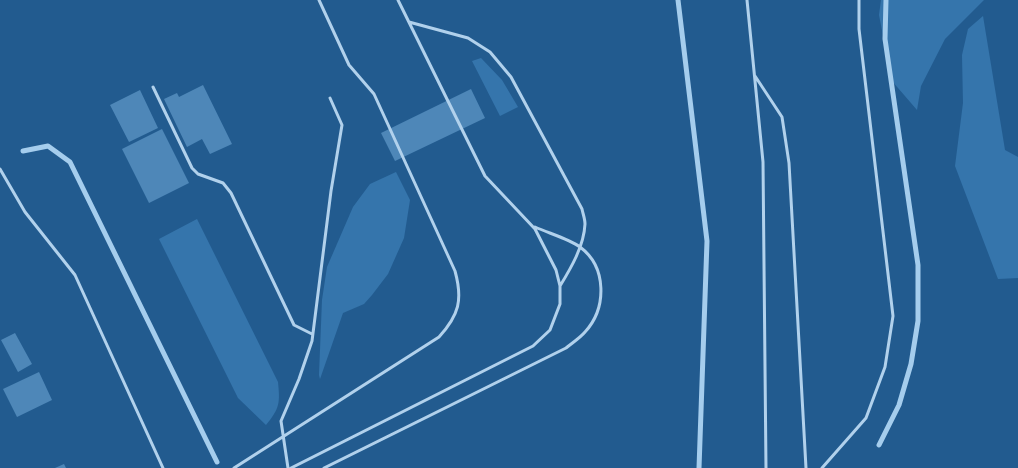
<!DOCTYPE html>
<style>
body{margin:0}
canvas{display:block;background:#225b8f}
</style>
<canvas width="1018" height="468"></canvas>
<script>
const context = document.querySelector('canvas').getContext('2d');
context.lineJoin = 'round';
function fill(path, color) { context.fillStyle = color; context.fill(path, 'evenodd'); }
function strokePath(path, color, width, dash) { context.strokeStyle = color; context.lineWidth = width; context.lineCap = dash ? 'butt' : 'round'; context.setLineDash(dash || []); context.stroke(path); }
fill(new Path2D(`
 M 881,0 L 984,0 L 945,39 L 921,86 L 917,110 L 892,81 L 879,15 Z
 M 983,16 L 1005,150 L 1018,157 L 1018,278 L 998,279 L 955,166 L 963,103 L 962,55 L 968,29 Z
 M 481,58 L 502,80 L 518,107 L 500,116 L 472,61 Z
 M 396,172 L 410,200 L 404,238 L 388,274 L 372,295 L 364,304 L 343,313 L 320,379 L 319,375 L 322,300 L 327,267 L 353,207 L 370,184 Z
 M 197,219 L 278,382 C 280,403 280,408 266,425 L 238,398 L 159,239 Z`), '#3575ac');
strokePath(new Path2D(`
 M 678,0 L 707,241 L 699,468
 M 23,151 L 48,146 L 70,162 L 217,462
 M 879,445 L 899,405 L 911,364 L 918,321 L 918,265 L 885,39 L 886,0`), '#a5cded', 5);
fill(new Path2D(`
 M 203,85 L 232,144 L 210,154 L 202,139 L 187,147 L 164,99 L 177,93 L 179,97 Z
 M 471,89 L 485,118 L 395,161 L 381,133 Z
 M 140,90 L 158,128 L 129,142 L 110,105 Z
 M 162,129 L 189,183 L 149,203 L 122,149 Z
 M 15,333 L 32,364 L 18,372 L 1,340 Z
 M 39,372 L 52,400 L 17,417 L 3,389 Z
 M 64,464 L 66,468 L 55,468 Z`), '#4e87b8');
strokePath(new Path2D(`
 M 747,0 L 763,162 L 766,468
 M 409,22 L 468,38 L 490,52 L 511,77 L 582,209 C 583,214 585,219 585,224 C 584,246 571,268 560,286
 M 755,76 L 782,117 L 789,163 L 806,468
 M 153,87 L 192,168 L 198,174 L 223,183 L 231,193 L 294,325 L 312,334
 M 0,169 L 25,212 L 75,275 L 163,468
 M 234,468 L 439,337 C 459,315 463,300 455,271 L 374,94 L 349,65 L 319,0
 M 288,468 L 281,421 L 299,379 L 312,341 L 331,191 L 342,125 L 330,98
 M 291,468 L 533,346 L 550,330 L 560,304 L 560,286 L 556,270 L 535,229 L 485,176 L 398,0
 M 324,468 L 566,348 C 572,343 580,338 585,332 C 607,308 607,267 580,247 C 569,239 548,233 535,227
 M 822,468 L 866,418 L 885,367 L 893,316 L 859,29 L 859,0`), '#b1d1ec', 3);
</script>
